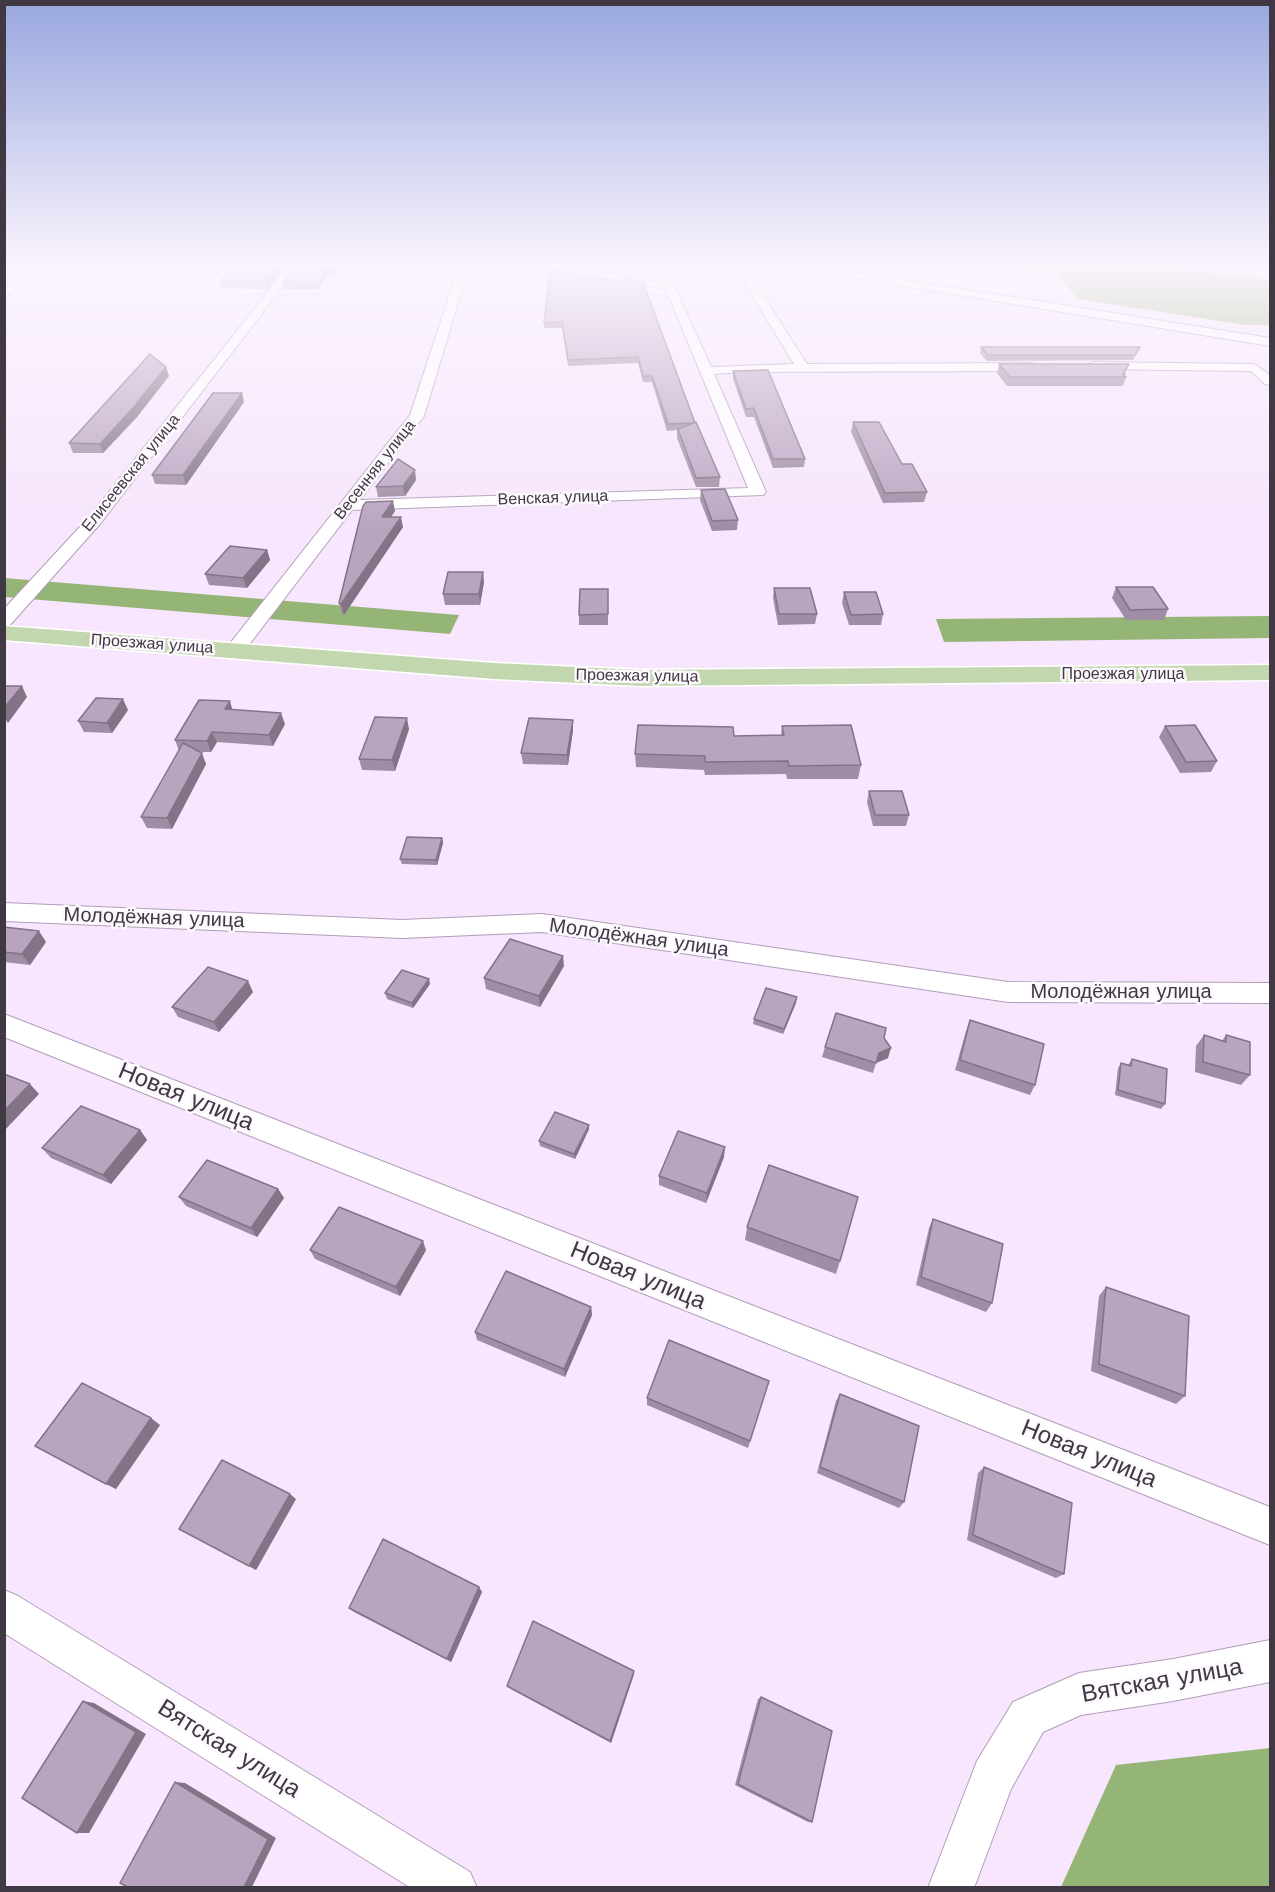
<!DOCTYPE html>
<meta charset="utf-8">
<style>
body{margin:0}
#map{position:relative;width:1275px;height:1892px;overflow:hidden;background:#f7e6fd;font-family:"Work Sans",sans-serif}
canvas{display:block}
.frame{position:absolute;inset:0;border:6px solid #403843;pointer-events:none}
</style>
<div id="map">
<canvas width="1275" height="1892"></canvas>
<div class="frame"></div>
</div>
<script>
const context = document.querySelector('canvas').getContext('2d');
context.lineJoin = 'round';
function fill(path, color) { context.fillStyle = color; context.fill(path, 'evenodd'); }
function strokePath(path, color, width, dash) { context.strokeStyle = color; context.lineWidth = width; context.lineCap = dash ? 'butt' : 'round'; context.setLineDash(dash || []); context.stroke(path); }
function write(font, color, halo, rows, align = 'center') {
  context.font = font + ' "Work Sans",sans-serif'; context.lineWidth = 5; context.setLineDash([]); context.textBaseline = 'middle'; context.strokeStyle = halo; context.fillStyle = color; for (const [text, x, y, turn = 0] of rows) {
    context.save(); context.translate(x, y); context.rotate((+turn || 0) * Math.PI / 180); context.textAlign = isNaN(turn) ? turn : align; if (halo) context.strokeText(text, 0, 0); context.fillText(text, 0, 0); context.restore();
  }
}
fill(new Path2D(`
 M 990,263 L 1150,263 L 1270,280 L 1270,325 L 1245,325 L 1078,299 L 1056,273 L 1034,270 L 1027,266 Z
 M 4,578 L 459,615 L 450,634 L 5,597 Z
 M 1270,616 L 1270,638 L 944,642 L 936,619 Z
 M 1270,1748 L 1270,1887 L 1061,1887 L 1116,1765 Z`), '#94b575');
const minor = new Path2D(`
 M 35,263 L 46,263 L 4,299 L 4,290 Z
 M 291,263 L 301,263 L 100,524 L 10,625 L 4,626 L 4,609 L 88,518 Z
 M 460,263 L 470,263 L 424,416 L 360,500 L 748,488 L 666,289 L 536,266 L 531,263 L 553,263 L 674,285 L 711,367 L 794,364 L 737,270 L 742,267 L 775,266 L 855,272 L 1270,338 L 1270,346 L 855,278 L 775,272 L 749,273 L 807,364 L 1032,363 L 1038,367 L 1032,371 L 745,372 L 714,374 L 766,492 L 763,495 L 352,510 L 242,654 L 228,654 L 226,650 L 228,646 L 410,415 Z
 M 1093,362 L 1254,364 L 1270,375 L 1270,385 L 1265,384 L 1251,371 L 1089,369 L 1087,366 Z
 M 4,903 L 402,920 L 542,914 L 1008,982 L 1270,983 L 1270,1003 L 1008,1002 L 542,932 L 402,938 L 4,921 Z
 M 4,1014 L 1270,1507 L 1270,1545 L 4,1037 Z
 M 4,1590 L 18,1596 L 470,1872 L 477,1888 L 411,1888 L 4,1633 Z
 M 1270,1640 L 1270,1682 L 1173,1701 L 1081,1715 L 1043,1732 L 1011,1789 L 974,1888 L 928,1888 L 977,1761 L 1013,1702 L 1079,1673 L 1173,1659 Z`);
const primary = new Path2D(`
 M 4,626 L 494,663 L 642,670 L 1270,665 L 1270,680 L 642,686 L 494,679 L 4,640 Z`);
strokePath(minor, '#b29db8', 2);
strokePath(primary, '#fff', 3);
fill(minor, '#fff');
fill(primary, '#c3d7af');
fill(new Path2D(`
 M 237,263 L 288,263 L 268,289 L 221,288 L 220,282 Z
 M 298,263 L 342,263 L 335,275 L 328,275 L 318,289 L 284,289 L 283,282 Z
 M 621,282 L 695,422 L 720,477 L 719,487 L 696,487 L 677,438 L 677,430 L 667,431 L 652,382 L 643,382 L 638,363 L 568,366 L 562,328 L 544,328 L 544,323 Z
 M 981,347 L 1140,347 L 1133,360 L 987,361 L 980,353 Z
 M 999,364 L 1126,373 L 1125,375 L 1126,377 L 1123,386 L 1007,386 L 997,373 Z
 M 166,367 L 169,376 L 137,417 L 103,453 L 73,453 L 69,443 Z
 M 733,371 L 805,459 L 804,467 L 773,468 L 754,417 L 746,417 L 733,379 Z
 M 244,402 L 186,485 L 155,484 L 152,475 Z
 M 853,422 L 902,464 L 927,492 L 924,502 L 883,503 L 851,432 Z
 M 416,480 L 405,496 L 378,497 L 376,487 Z
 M 701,490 L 738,520 L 737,530 L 712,531 L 700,500 Z
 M 363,506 L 395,511 L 391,517 L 403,527 L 344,615 L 342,614 L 339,603 Z
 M 267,550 L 270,560 L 247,588 L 209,585 L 205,574 Z
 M 484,582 L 480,605 L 445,605 L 443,594 Z
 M 1116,587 L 1168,609 L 1164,620 L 1126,620 L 1112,598 Z
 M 774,588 L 817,614 L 815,624 L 778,625 L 773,598 Z
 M 608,589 L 608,625 L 579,625 L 579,615 Z
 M 844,592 L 883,614 L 881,625 L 849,625 L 842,603 Z
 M 128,710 L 112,733 L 84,732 L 78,721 Z
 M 233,710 L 285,724 L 273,746 L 217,742 L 211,752 L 199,752 L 206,764 L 172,829 L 147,828 L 141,817 L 179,751 L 175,740 Z
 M 782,726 L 861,765 L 858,779 L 787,779 L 786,774 L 705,775 L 704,770 L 636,767 L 635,754 L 734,736 L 781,735 Z
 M 1165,726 L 1217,761 L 1211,772 L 1180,773 L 1159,737 Z
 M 409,729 L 395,771 L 362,770 L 359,759 Z
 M 573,730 L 568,765 L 523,764 L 521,753 Z
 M 869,791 L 909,815 L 906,826 L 873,826 L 867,802 Z
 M 442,838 L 443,843 L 437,865 L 402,864 L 400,859 Z
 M 4,927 L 46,942 L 30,965 L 4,962 Z
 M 564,966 L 540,1007 L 486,989 L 484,978 Z
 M 430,984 L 413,1008 L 387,999 L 385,993 Z
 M 253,992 L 219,1032 L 178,1017 L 172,1007 Z
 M 796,1003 L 783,1034 L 753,1024 L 754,1019 Z
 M 970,1020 L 1035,1085 L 1030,1095 L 955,1070 L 966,1031 Z
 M 1204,1035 L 1222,1041 L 1226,1035 L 1250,1075 L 1241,1085 L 1195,1072 L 1196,1046 Z
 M 825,1047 L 888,1058 L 876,1063 L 873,1073 L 822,1057 Z
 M 1132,1059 L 1165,1104 L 1161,1109 L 1115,1095 L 1118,1068 L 1121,1063 L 1128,1065 Z
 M 589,1129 L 575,1159 L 540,1146 L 539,1141 Z
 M 140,1130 L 147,1140 L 111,1184 L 51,1158 L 42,1148 Z
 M 724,1157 L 706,1203 L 659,1185 L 659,1176 Z
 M 278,1189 L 284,1198 L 257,1237 L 186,1206 L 179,1197 Z
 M 933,1219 L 992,1303 L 986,1312 L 916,1285 L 929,1228 Z
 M 747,1227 L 840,1261 L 836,1274 L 745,1240 Z
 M 310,1250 L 426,1250 L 400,1296 L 315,1259 Z
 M 1106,1287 L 1185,1396 L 1176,1404 L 1091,1371 L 1099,1296 Z
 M 591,1307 L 592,1315 L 565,1377 L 477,1340 L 475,1332 Z
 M 769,1381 L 748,1448 L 647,1405 L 647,1398 Z
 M 840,1394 L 904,1502 L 899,1508 L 817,1473 L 836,1401 Z
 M 160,1425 L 116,1489 L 35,1446 Z
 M 984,1467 L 1064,1574 L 1056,1578 L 967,1540 L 978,1473 Z
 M 296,1499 L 256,1570 L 179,1529 Z
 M 479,1587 L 482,1592 L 451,1662 L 354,1612 L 349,1608 Z
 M 634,1671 L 634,1674 L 611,1743 L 509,1688 L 507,1686 Z
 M 761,1697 L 812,1822 L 808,1822 L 735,1785 L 758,1699 Z`), '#9f8da5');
fill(new Path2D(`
 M 4,263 L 11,263 L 4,268 Z
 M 282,263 L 288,263 L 268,289 L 266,282 Z
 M 337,263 L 342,263 L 335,275 L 333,268 Z
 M 327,268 L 328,275 L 318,289 L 317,283 Z
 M 166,367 L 169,376 L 137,417 L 103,453 L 100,444 Z
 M 242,393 L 244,402 L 186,485 L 183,475 Z
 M 415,470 L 416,480 L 405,496 L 403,486 Z
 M 393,501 L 395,511 L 384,527 L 382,517 Z
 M 401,517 L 403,527 L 344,615 L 341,604 Z
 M 267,550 L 270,560 L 247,588 L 243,578 Z
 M 483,572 L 484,582 L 480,605 L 479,594 Z
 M 22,686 L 27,697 L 8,723 L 4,717 L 4,708 Z
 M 123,699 L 128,710 L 112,733 L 107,723 Z
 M 230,701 L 233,712 L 225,709 Z
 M 281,713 L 285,724 L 273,746 L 269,735 Z
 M 407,718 L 409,729 L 395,771 L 392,760 Z
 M 573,720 L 573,730 L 568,765 L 567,755 Z
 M 212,732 L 217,742 L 211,752 L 207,741 Z
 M 202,753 L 206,764 L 172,829 L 167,818 Z
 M 442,838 L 443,843 L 437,865 L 436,860 Z
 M 39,931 L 46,942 L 30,965 L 22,954 Z
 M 563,956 L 564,966 L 540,1007 L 539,996 Z
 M 429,979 L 430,984 L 413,1008 L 412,1003 Z
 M 248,981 L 253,992 L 219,1032 L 214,1022 Z
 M 797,997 L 796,1003 L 783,1034 L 784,1029 Z
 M 891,1048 L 888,1058 L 876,1063 L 879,1053 Z
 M 30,1084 L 39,1094 L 4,1131 L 4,1111 Z
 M 589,1125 L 589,1129 L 575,1159 L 574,1154 Z
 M 140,1130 L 147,1140 L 111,1184 L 103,1175 Z
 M 725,1147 L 724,1157 L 706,1203 L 707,1193 Z
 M 278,1189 L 284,1198 L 257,1237 L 251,1228 Z
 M 423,1241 L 426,1250 L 400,1296 L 396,1287 Z
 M 591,1307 L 592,1315 L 565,1377 L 564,1369 Z
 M 151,1418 L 160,1425 L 116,1489 L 106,1484 Z
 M 290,1494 L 296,1499 L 256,1570 L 249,1566 Z
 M 479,1587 L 482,1592 L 451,1662 L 447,1659 Z
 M 634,1671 L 634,1674 L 611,1743 L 610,1741 Z
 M 83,1701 L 94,1703 L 146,1734 L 89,1833 L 77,1833 Z
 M 175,1782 L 185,1783 L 276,1838 L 252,1887 L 244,1887 Z`), '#827386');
const building = new Path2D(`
 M 237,263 L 282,263 L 266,282 L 220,282 Z
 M 298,263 L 337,263 L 333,268 L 327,268 L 317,283 L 283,282 Z
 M 550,269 L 621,282 L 627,279 L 643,282 L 695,423 L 668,424 L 652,376 L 643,376 L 638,357 L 568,360 L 562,322 L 544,323 Z
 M 981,347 L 1140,347 L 1135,355 L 988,355 Z
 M 150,354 L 166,367 L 133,408 L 100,444 L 69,443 Z
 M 999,364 L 1129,364 L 1123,374 L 1126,377 L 1010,377 Z
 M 768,370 L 805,459 L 773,459 L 754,408 L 746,409 L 733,371 Z
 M 213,393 L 242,393 L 183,475 L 152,475 Z
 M 696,422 L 720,477 L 696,478 L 678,429 Z
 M 853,422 L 879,422 L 902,464 L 912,464 L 927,492 L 885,493 Z
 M 398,459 L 415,470 L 403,486 L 376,487 Z
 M 725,489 L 738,520 L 712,521 L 701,490 Z
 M 393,501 L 382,517 L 401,517 L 341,604 L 339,603 L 363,506 L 366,502 Z
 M 230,546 L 267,550 L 243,578 L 205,574 Z
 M 448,572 L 483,572 L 479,594 L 443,594 Z
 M 1116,587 L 1153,587 L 1168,609 L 1130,610 Z
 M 774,588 L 810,588 L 817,614 L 779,614 Z
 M 580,589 L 608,589 L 608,614 L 579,615 Z
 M 844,592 L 876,592 L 883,614 L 851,615 Z
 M 4,686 L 22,686 L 4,708 Z
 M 96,698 L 123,699 L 107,723 L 78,721 Z
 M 199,700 L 230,701 L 225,709 L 281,713 L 269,735 L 212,732 L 207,741 L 175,740 Z
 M 375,717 L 407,718 L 392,760 L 359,759 Z
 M 529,718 L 573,720 L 567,755 L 521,753 Z
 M 638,725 L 733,727 L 734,736 L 784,735 L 782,726 L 851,725 L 861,765 L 789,766 L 788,761 L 705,762 L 705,756 L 635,754 Z
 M 1195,725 L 1217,761 L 1186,762 L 1165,726 Z
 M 183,743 L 202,753 L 167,818 L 141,817 Z
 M 869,791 L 902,791 L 909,815 L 875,815 Z
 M 407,837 L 442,838 L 436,860 L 400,859 Z
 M 4,927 L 39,931 L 22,954 L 4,952 Z
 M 510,939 L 563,956 L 539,996 L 484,978 Z
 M 208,967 L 248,981 L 214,1022 L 172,1007 Z
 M 402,970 L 429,979 L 412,1003 L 385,993 Z
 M 766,988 L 797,997 L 784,1029 L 754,1019 Z
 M 836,1013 L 886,1028 L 884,1038 L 891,1048 L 879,1053 L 876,1063 L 825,1047 Z
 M 970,1020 L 1044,1044 L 1035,1085 L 960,1060 Z
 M 1204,1035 L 1226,1042 L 1226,1035 L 1250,1042 L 1250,1075 L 1203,1062 Z
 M 1132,1059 L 1167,1069 L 1165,1104 L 1118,1090 L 1121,1063 L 1131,1066 Z
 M 4,1074 L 30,1084 L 4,1111 Z
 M 81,1106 L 140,1130 L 103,1175 L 42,1148 Z
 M 555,1112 L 589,1125 L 574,1154 L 539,1141 Z
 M 678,1131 L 725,1147 L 707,1193 L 659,1176 Z
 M 207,1160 L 278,1189 L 251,1228 L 179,1197 Z
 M 769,1165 L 858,1197 L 840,1261 L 747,1227 Z
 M 339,1207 L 423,1241 L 396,1287 L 310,1250 Z
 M 933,1219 L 1003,1244 L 992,1303 L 921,1277 Z
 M 506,1271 L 591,1307 L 564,1369 L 475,1332 Z
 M 1106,1287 L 1189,1316 L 1185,1396 L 1099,1364 Z
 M 669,1340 L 769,1381 L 750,1441 L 647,1398 Z
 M 82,1383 L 151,1418 L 106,1484 L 35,1446 Z
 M 840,1394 L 919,1426 L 904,1502 L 820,1467 Z
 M 222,1460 L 290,1494 L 249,1566 L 179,1529 Z
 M 984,1467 L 1072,1503 L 1064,1574 L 973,1535 Z
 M 383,1539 L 479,1587 L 447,1659 L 349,1608 Z
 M 533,1621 L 634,1671 L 610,1741 L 507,1686 Z
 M 761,1697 L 832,1731 L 812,1822 L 738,1784 Z
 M 83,1701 L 136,1732 L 77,1833 L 22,1798 Z
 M 175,1782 L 268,1839 L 244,1887 L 128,1887 L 120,1883 Z`);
fill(building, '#b9a4c0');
strokePath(building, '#827386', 1.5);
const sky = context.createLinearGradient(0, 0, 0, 528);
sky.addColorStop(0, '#98a7de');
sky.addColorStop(0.5, '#fbf4fe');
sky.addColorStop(1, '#fbf4fe00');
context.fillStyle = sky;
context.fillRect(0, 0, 1275, 528);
write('16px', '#403843', '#fdf8fe', [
 ["Весенняя улица",375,470,-52],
 ["Елисеевская улица",131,473,-51],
 ["Венская улица",553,498,-2],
 ["Проезжая улица",152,644,4],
 ["Проезжая улица",1123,674],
 ["Проезжая улица",637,676,1]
]);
write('20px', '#403843', '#fdf8fe', [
 ["Молодёжная улица",154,918,2],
 ["Молодёжная улица",639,938,8],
 ["Молодёжная улица",1121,992]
]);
write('24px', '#403843', '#fdf8fe', [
 ["Новая улица",186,1097,22],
 ["Новая улица",638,1276,22],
 ["Новая улица",1089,1454,22],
 ["Вятская улица",1162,1681,-10],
 ["Вятская улица",229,1749,32]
]);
</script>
